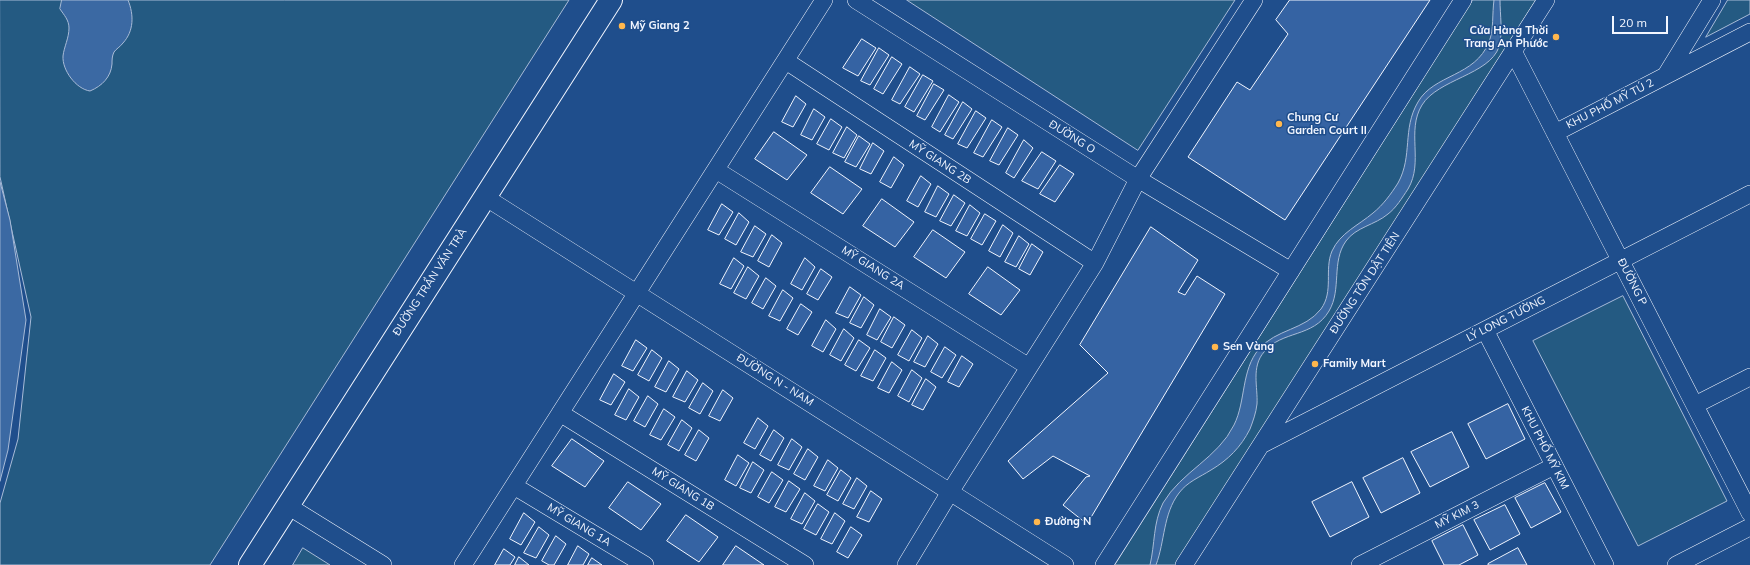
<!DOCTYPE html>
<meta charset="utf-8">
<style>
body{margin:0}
#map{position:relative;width:1750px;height:565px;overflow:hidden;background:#1f4e8c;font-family:Mulish,sans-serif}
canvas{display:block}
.scale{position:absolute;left:1612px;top:16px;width:56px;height:18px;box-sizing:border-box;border:2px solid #f2f6ff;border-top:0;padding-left:5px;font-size:12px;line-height:14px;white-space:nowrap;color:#f2f6ff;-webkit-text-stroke:3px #1f4e8c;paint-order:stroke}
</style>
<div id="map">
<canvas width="1750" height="565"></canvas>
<div class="scale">20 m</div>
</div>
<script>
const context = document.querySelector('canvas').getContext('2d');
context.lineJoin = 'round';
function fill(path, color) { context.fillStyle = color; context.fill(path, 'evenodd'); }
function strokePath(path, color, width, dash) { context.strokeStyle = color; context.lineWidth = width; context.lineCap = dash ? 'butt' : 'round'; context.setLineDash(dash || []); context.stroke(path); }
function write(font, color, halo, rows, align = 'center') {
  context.font = font + ' Mulish,sans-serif'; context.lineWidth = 3; context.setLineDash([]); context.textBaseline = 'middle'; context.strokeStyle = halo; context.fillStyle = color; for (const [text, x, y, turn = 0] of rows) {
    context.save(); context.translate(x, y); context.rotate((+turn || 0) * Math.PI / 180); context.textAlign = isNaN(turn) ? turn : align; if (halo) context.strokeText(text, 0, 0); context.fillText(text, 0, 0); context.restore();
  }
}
const green = new Path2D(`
 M 0,0 L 569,0 L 210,565 L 0,565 L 0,503 L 18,439 L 31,317 L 0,177 Z
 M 907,0 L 1235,0 L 1138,150 Z
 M 1473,0 L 1536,0 L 1176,565 L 1115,565 Z
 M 1728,0 L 1750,0 L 1750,14 L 1706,37 Z
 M 1623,296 L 1727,501 L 1638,546 L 1533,341 Z
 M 303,548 L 330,565 L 293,565 Z`);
fill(green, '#245a82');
strokePath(green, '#a8bbd7', 1);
const water = new Path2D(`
 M 62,0 L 128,0 C 134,15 134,31 123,43 C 120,47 116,49 114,52 C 112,56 112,60 112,64 C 111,77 102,86 90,91 C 76,89 62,70 63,56 C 64,47 69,38 69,28 C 69,20 64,15 60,9 Z
 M 1494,0 L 1500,0 C 1500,15 1503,33 1499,47 C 1489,75 1438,79 1422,105 C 1406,131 1424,162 1408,189 C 1402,198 1396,208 1388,214 C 1375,225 1356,227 1346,241 C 1331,262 1342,289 1329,311 C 1313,338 1282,330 1264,352 C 1251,367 1258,387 1257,404 C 1256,413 1253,421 1250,429 C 1241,447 1228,460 1211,470 C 1200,477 1187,482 1179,493 C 1163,514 1165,541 1156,565 L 1150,565 C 1155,544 1153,523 1163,503 C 1181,472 1218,458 1234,425 C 1246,401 1241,370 1259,349 C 1276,329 1305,330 1321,309 C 1334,291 1324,270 1332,251 C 1340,233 1359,225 1373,213 C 1383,205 1391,194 1398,183 C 1413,156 1402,129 1418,102 C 1434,74 1475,77 1489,42 C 1494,29 1492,14 1494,0 Z
 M 0,182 L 10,220 L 26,320 L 8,450 L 0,481 Z`);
fill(water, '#3b69a3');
strokePath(water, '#a8bbd7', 1);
const building = new Path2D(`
 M 1290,0 L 1430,0 L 1285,220 L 1188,157 L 1237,82 L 1250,90 L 1288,34 L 1276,20 Z
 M 862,39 L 876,48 L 858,76 L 843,68 Z
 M 879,48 L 889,55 L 870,85 L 861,81 Z
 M 892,57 L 902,64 L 883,94 L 874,89 Z
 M 910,67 L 920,74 L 900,104 L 892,100 Z
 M 923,75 L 933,81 L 914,112 L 905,107 Z
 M 934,84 L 944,90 L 925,120 L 917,116 Z
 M 949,95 L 959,102 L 940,132 L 932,127 Z
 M 796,96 L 806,104 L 793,127 L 782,122 Z
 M 963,102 L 972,109 L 953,139 L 945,135 Z
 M 814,109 L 825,117 L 812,140 L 801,135 Z
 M 976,111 L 986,118 L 967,148 L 958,144 Z
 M 831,119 L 842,127 L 829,150 L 817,144 Z
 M 992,120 L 1002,127 L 983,157 L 974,153 Z
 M 847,127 L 857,135 L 844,158 L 833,153 Z
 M 1008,128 L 1018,135 L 999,165 L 990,161 Z
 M 774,132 L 807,155 L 787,180 L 755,159 Z
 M 859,136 L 870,144 L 856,167 L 845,162 Z
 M 1024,140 L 1033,148 L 1014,178 L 1006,173 Z
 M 873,143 L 884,151 L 871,174 L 860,169 Z
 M 1042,152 L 1056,161 L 1038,189 L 1022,181 Z
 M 894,157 L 904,165 L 891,188 L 880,182 Z
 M 1060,165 L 1074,174 L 1055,202 L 1040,194 Z
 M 830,167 L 862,189 L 843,214 L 811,193 Z
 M 921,176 L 931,184 L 918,207 L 907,201 Z
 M 938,186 L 949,194 L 936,217 L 925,212 Z
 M 954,195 L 965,203 L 951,226 L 940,221 Z
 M 882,199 L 914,222 L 895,247 L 863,226 Z
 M 722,204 L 733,212 L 719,235 L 708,230 Z
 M 970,205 L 980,213 L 967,236 L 956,231 Z
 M 739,213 L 749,222 L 736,245 L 725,239 Z
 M 985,214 L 996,221 L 982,245 L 971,239 Z
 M 1003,225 L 1013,233 L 1000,257 L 989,251 Z
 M 755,226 L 766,234 L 753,257 L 741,252 Z
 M 1151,227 L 1198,260 L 1178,292 L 1185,295 L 1197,276 L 1225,294 L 1087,524 L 1063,505 L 1086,477 L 1090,476 L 1053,456 L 1023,479 L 1008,461 L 1108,373 L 1080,345 Z
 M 933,230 L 965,252 L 946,278 L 914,257 Z
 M 772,235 L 782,243 L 769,267 L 758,261 Z
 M 1019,236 L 1029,244 L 1016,267 L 1005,262 Z
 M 1032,244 L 1043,252 L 1030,275 L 1019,269 Z
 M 734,258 L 744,266 L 731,289 L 720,284 Z
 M 805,258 L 815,267 L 802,290 L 791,284 Z
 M 748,267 L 759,276 L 746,299 L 734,293 Z
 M 988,267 L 1020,290 L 1001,315 L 969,294 Z
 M 821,269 L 832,277 L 818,300 L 807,294 Z
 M 766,278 L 776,286 L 763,309 L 752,303 Z
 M 850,287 L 861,295 L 848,318 L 836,313 Z
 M 783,290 L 793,298 L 780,321 L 769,316 Z
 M 864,297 L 874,305 L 861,328 L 850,323 Z
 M 801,304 L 812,312 L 798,335 L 787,329 Z
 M 880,309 L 891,317 L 877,340 L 867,335 Z
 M 894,317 L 905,325 L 892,348 L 881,342 Z
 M 826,320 L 836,329 L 823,352 L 812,346 Z
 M 844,329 L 854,338 L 841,361 L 830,355 Z
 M 912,330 L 922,338 L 909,361 L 898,355 Z
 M 928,336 L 938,344 L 925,367 L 914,362 Z
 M 636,340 L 647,348 L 633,371 L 622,366 Z
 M 859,340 L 870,348 L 856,371 L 845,365 Z
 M 945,347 L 956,355 L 942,378 L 931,372 Z
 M 652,350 L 662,358 L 649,381 L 638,375 Z
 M 875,350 L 886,358 L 873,381 L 861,376 Z
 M 962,356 L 973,364 L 959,387 L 948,382 Z
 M 669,361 L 679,369 L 666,392 L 655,387 Z
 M 892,362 L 902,370 L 889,393 L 878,388 Z
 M 912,370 L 922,378 L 909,402 L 898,396 Z
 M 687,371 L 698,380 L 685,402 L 673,397 Z
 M 614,374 L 625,382 L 611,405 L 600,400 Z
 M 926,379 L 936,387 L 923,410 L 912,405 Z
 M 703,383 L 713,391 L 700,414 L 689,408 Z
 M 629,389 L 639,397 L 626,420 L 615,415 Z
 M 723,390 L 733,398 L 720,421 L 709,416 Z
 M 648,396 L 658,404 L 645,427 L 634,421 Z
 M 1508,404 L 1525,439 L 1486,459 L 1468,424 Z
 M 664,409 L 675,417 L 661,440 L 650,435 Z
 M 758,418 L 768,426 L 755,449 L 744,443 Z
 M 682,420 L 692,428 L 679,451 L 668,445 Z
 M 699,430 L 709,438 L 696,461 L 685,455 Z
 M 774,430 L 784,438 L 771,461 L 760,455 Z
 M 1452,432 L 1469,467 L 1430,487 L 1411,452 Z
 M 572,439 L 604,461 L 585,487 L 552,466 Z
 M 792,439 L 802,447 L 789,470 L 778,465 Z
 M 808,449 L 818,457 L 805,480 L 794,474 Z
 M 738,455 L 749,463 L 736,486 L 725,480 Z
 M 1403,458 L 1420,493 L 1381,513 L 1363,478 Z
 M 828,460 L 838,468 L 825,491 L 814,486 Z
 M 753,462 L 764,470 L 751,493 L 740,488 Z
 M 841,470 L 851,478 L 838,501 L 827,495 Z
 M 772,472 L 783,480 L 769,503 L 758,497 Z
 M 857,478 L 867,486 L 854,509 L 843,504 Z
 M 789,481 L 800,489 L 786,512 L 775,507 Z
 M 628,482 L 661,504 L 641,530 L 609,508 Z
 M 1352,482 L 1369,517 L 1330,537 L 1312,502 Z
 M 1545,483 L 1561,512 L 1531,528 L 1515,498 Z
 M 871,491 L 882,499 L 869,522 L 857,517 Z
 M 805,493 L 815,501 L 802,524 L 791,519 Z
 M 818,504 L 829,512 L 816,535 L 804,529 Z
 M 1505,505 L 1520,534 L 1490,550 L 1474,520 Z
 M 524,513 L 535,522 L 521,545 L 510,539 Z
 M 835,513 L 845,521 L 832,544 L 821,539 Z
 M 686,515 L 718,537 L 699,562 L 667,541 Z
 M 1463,525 L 1478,555 L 1459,565 L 1444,565 L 1432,541 Z
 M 539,527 L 549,535 L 536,558 L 524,553 Z
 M 851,527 L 862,535 L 848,558 L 837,552 Z
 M 556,536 L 566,544 L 554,565 L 549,565 L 542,561 Z
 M 578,546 L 589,554 L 583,565 L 568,565 Z
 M 736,546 L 764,565 L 723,565 Z
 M 1518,548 L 1527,565 L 1488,565 L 1488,564 Z
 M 504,549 L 515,557 L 510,565 L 495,565 Z
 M 519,557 L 529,565 L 515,565 Z
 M 592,558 L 602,565 L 588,565 Z`);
fill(building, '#3563a3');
strokePath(building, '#f2f6ff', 1);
const street = new Path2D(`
 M 856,0 L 1138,179 L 1291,271
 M 1513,51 L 1750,513
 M 786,61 L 1095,263
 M 1666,75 L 1712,0
 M 1555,133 L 1750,32
 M 716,170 L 1029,367
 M 485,197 L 1065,565
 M 1485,330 L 1605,565
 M 1695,405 L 1750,377
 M 560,413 L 805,565
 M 1263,444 L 1750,194
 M 514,486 L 645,565
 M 288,506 L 383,565
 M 463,565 L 824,0
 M 906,565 L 950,492 L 1095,263 L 1138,179 L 1254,0
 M 1104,565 L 1463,0
 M 1184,565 L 1546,0
 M 1360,565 L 1554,466
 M 1676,565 L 1750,527`);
const secondary = new Path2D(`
 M 250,565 L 611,0`);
strokePath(street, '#f2f6ff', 18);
strokePath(secondary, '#f2f6ff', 24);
strokePath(street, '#1f4e8c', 17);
strokePath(secondary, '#1f4e8c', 22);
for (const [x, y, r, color] of [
 [622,26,4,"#ffb74d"],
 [1556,37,4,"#ffb74d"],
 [1279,124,4,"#ffb74d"],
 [1215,347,4,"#ffb74d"],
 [1315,364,4,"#ffb74d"],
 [1037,522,4,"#ffb74d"]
]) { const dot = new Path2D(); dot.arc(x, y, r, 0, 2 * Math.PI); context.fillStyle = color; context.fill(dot); strokePath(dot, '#1f4e8c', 1.5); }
write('bold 11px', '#f2f6ff', '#1f4e8c', [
 ["Mỹ Giang 2",630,26],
 ["Cửa Hàng Thời",1548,31,"right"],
 ["Trang An Phước",1548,44,"right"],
 ["Chung Cư",1287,118],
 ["Garden Court II",1287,131],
 ["Sen Vàng",1223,347],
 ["Family Mart",1323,364],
 ["Đường N",1045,522]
], 'left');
write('11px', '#f2f6ff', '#1f4e8c', [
 ["KHU PHỐ MỸ TÚ 2",1610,104,-27],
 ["ĐƯỜNG O",1072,137,32],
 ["MỸ GIANG 2B",940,162,33],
 ["MỸ GIANG 2A",873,268,32],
 ["ĐƯỜNG TRẦN VĂN TRÀ",430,282,-57],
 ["ĐƯỜNG P",1632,282,63],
 ["ĐƯỜNG TÔN DẬT TIÊN",1365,283,-57],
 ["LÝ LONG TƯỜNG",1506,319,-27],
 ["ĐƯỜNG N - NAM",775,380,32],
 ["KHU PHỐ MỸ KIM",1545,448,63],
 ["MỸ GIANG 1B",683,489,32],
 ["MỸ KIM 3",1457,515,-27],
 ["MỸ GIANG 1A",579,525,31]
]);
</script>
